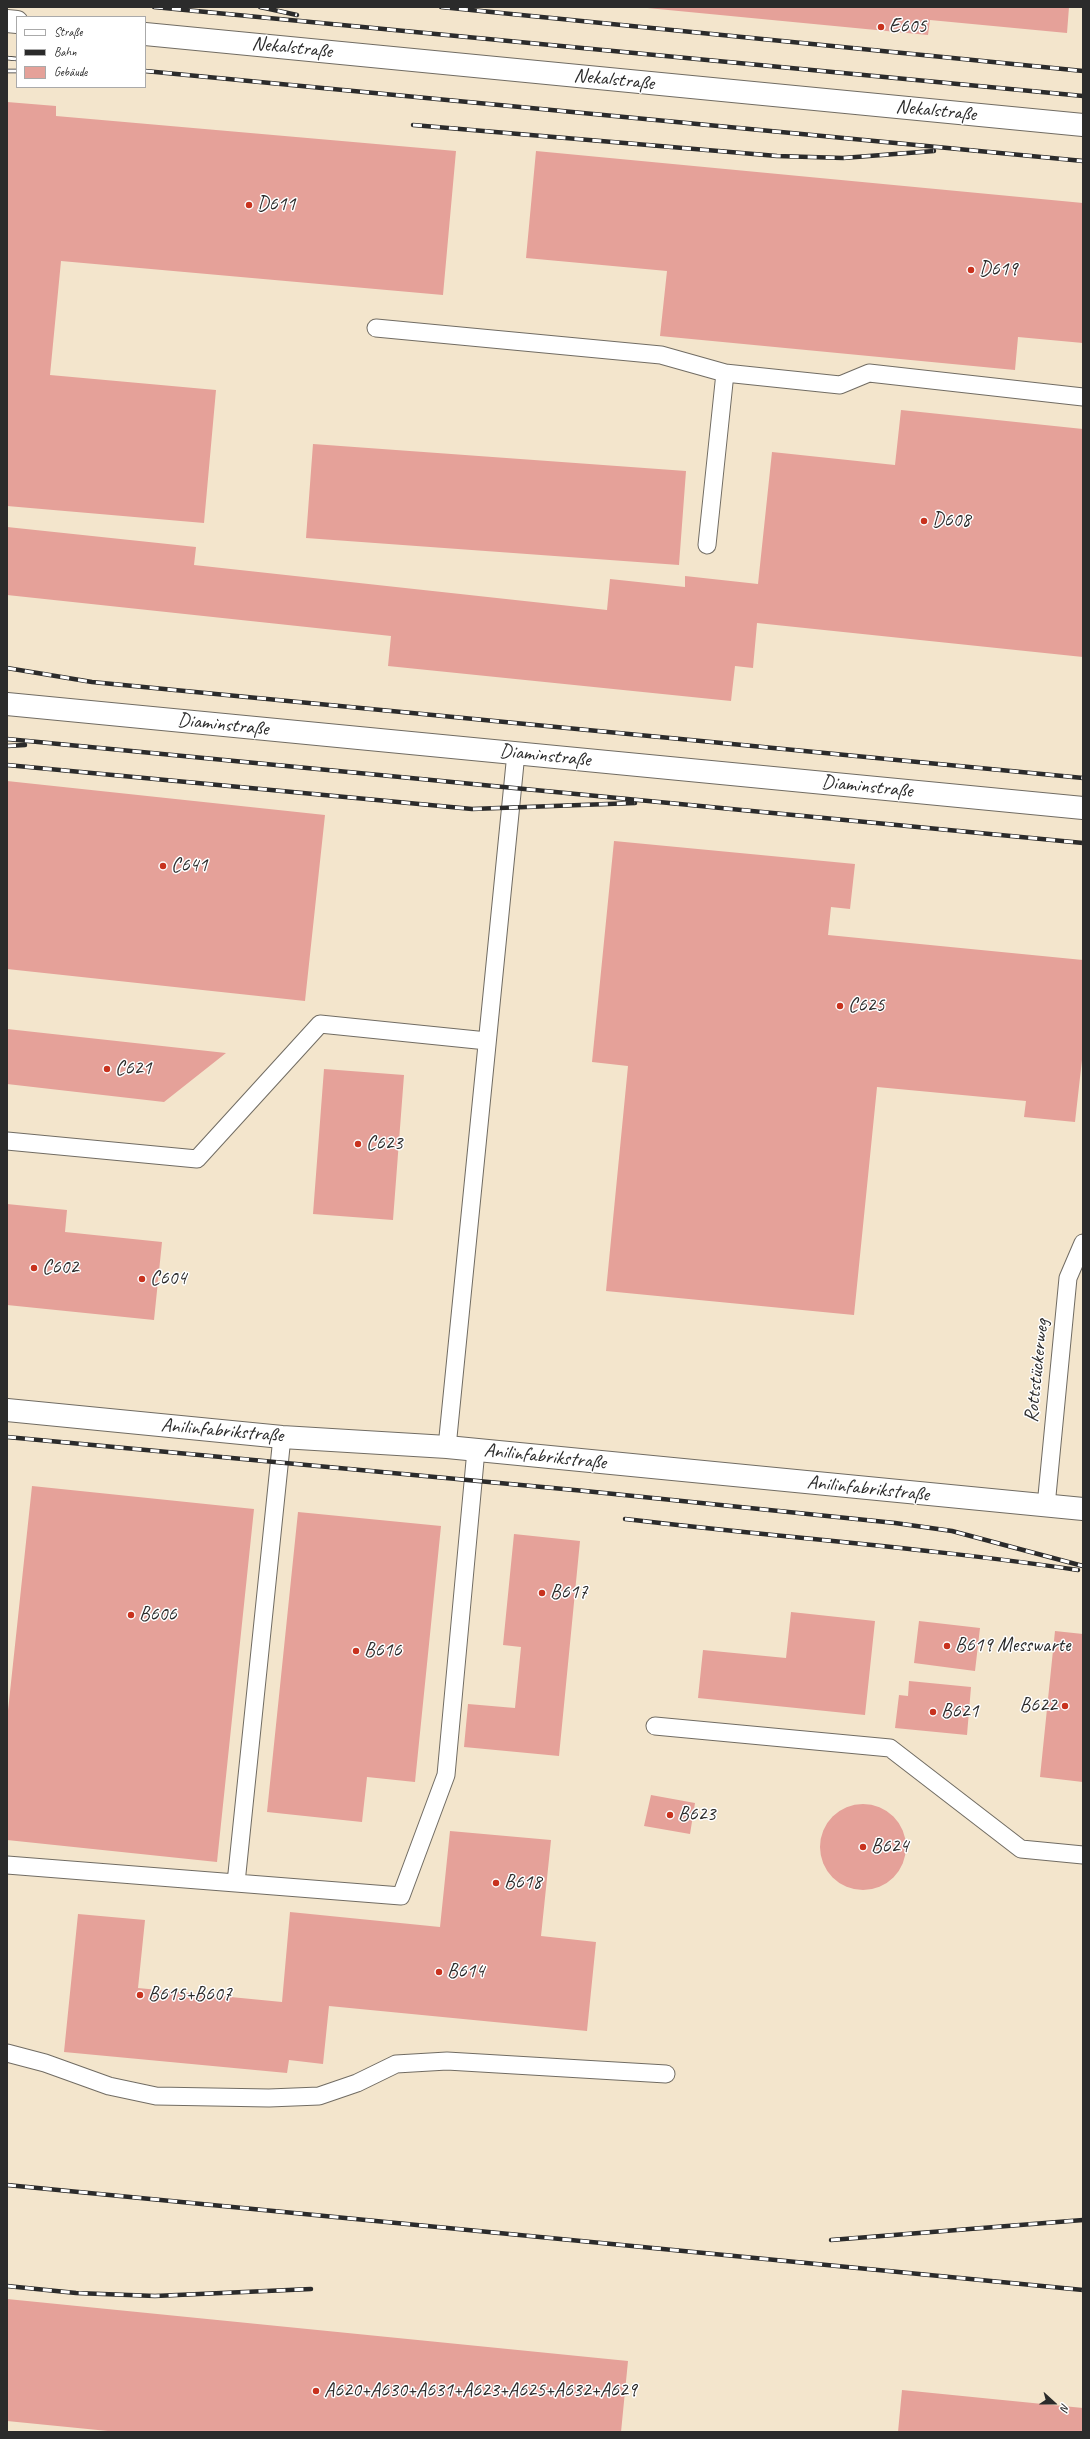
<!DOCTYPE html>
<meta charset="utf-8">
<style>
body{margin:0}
#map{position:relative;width:1090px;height:2439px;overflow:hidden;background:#f3e5cc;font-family:Caveat,sans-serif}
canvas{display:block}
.frame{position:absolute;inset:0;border:8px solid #2b2b2b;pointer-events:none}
.legend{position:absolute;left:16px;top:16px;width:130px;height:72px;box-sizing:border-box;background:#fff;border:1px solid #aaa;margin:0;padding:5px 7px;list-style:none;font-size:12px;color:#2b2b2b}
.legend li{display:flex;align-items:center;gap:8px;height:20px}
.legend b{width:20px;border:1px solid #aaa}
.north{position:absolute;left:1034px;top:2383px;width:40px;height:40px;-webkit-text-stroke:3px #fff;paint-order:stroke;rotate:111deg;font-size:11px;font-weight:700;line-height:16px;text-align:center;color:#2b2b2b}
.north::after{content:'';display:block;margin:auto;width:14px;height:18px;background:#2b2b2b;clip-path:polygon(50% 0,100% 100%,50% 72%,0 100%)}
</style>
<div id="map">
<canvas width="1090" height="2439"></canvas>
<div class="frame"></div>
<ul class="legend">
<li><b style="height:5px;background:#fff"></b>Straße</li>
<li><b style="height:5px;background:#2b2b2b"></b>Bahn</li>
<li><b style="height:11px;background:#e5a199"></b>Gebäude</li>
</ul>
<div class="north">N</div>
</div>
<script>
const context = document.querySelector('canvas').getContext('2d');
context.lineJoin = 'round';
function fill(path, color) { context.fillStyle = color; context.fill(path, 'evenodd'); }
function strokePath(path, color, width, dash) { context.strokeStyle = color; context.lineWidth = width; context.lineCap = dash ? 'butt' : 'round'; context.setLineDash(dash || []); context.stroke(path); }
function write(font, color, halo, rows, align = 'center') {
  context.font = font + ' Caveat,sans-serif'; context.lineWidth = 3; context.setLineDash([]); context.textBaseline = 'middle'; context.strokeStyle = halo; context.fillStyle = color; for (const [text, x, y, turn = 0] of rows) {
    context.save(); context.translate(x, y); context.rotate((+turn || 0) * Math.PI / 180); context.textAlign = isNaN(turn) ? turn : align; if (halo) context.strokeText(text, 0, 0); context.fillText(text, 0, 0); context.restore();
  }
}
fill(new Path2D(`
 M 637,7 L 1069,7 L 1067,33 L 930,20 L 928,35 Z
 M 7,102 L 56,106 L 56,116 L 456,151 L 443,295 L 61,261 L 50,375 L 216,390 L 204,523 L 7,506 Z
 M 536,151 L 1083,203 L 1083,343 L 1018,337 L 1015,370 L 660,336 L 667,271 L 526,258 Z
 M 901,410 L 1083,429 L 1083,657 L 757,623 L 753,668 L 735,666 L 731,701 L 388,666 L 391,636 L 7,595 L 7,527 L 196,547 L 194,565 L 607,610 L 610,579 L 685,587 L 685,576 L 758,584 L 772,452 L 895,465 Z
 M 313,444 L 686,471 L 679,565 L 306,538 Z
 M 7,781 L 325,815 L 305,1001 L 7,969 Z
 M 614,841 L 855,864 L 850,909 L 831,907 L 828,935 L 1083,960 L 1083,1051 L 1075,1122 L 1024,1117 L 1026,1101 L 877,1087 L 854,1315 L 606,1291 L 628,1066 L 592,1062 Z
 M 7,1029 L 226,1053 L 164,1102 L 7,1084 Z
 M 324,1069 L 404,1075 L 393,1220 L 313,1214 Z
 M 7,1204 L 67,1210 L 65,1232 L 162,1242 L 154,1320 L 7,1305 Z
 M 32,1486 L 254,1509 L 217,1862 L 7,1840 L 7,1720 Z
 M 298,1512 L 441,1526 L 415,1782 L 367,1777 L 362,1822 L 267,1812 Z
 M 514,1534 L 580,1541 L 559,1756 L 464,1747 L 468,1704 L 515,1708 L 521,1647 L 503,1645 Z
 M 791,1612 L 875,1621 L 865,1715 L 698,1698 L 703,1650 L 786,1658 Z
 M 919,1621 L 980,1628 L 975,1671 L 914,1663 Z
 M 1055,1631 L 1083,1634 L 1083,1782 L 1040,1777 Z
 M 909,1681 L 971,1687 L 967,1735 L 895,1728 L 899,1695 L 908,1696 Z
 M 651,1795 L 695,1803 L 690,1834 L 644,1826 Z
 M820 1847a43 43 0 1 1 86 0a43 43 0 1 1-86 0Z
 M 450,1831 L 551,1840 L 541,1936 L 596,1942 L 587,2031 L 329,2006 L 323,2064 L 289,2060 L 287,2073 L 64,2052 L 78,1914 L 145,1920 L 138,1988 L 282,2002 L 290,1912 L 440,1927 Z
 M 7,2299 L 628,2361 L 621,2432 L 118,2432 L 7,2421 Z
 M 902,2390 L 1083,2408 L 1083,2432 L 898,2432 Z`), '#e5a199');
const lane = new Path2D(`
 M 376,328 L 661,355 L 725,373 L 840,385 L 869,373 L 1083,397
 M 707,545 L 725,373
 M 7,1141 L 197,1159 L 320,1024 L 487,1041
 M 447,1447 L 516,753
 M 1046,1506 L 1068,1278 L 1083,1243
 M 655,1726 L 890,1748 L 1021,1849 L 1083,1855
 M 7,1865 L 401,1896 L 446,1775 L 476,1450
 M 236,1883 L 282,1437
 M 7,2053 L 45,2063 L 109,2086 L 156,2096 L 269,2098 L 319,2096 L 357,2083 L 396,2064 L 447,2061 L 666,2074`);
const street = new Path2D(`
 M 7,21 L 17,22
 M 145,34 L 1083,125
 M 7,704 L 1083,808
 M 7,1410 L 282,1437 L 447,1447 L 1083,1509`);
strokePath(lane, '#716c63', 19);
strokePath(street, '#716c63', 24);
strokePath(lane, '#fff', 17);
strokePath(street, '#fff', 22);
const rail = new Path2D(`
 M 154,7 L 1083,96
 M 260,7 L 297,15
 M 441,7 L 1083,71
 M 7,58 L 17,59
 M 7,71 L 17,71
 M 145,71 L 1083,161
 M 413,125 L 777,156 L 843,158 L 934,151
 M 7,668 L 92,682 L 1083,778
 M 7,739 L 1083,843
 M 7,746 L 25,745
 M 7,765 L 472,809 L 635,803
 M 7,1437 L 585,1491 L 895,1523 L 952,1531 L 1083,1566
 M 625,1519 C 776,1537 928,1548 1078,1570
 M 7,2185 L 1083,2290
 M 831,2240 L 1083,2220
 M 7,2286 L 76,2293 L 155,2296 L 311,2289`);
strokePath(rail, '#2b2b2b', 4.5);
strokePath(rail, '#fff', 3, [9]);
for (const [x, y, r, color] of [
 [881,27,4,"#c8321e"],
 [249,205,4,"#c8321e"],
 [971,270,4,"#c8321e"],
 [924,521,4,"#c8321e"],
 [163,866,4,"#c8321e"],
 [840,1006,4,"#c8321e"],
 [107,1069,4,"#c8321e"],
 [358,1144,4,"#c8321e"],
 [34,1268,4,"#c8321e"],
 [142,1279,4,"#c8321e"],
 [542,1593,4,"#c8321e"],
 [131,1615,4,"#c8321e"],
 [947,1646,4,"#c8321e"],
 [356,1651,4,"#c8321e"],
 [1065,1706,4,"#c8321e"],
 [933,1712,4,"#c8321e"],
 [670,1815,4,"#c8321e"],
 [863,1847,4,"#c8321e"],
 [496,1883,4,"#c8321e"],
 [439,1972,4,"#c8321e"],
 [140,1995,4,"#c8321e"],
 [316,2391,4,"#c8321e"]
]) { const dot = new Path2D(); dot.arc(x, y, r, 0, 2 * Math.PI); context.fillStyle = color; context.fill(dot); strokePath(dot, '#fff', 1.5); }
write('20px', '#2b2b2b', '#fff', [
 ["E605",889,27],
 ["D611",257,205],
 ["D619",979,270],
 ["D608",932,521],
 ["C641",171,866],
 ["C625",848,1006],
 ["C621",115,1069],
 ["C623",366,1144],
 ["C602",42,1268],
 ["C604",150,1279],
 ["B617",550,1593],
 ["B606",139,1615],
 ["B619 Messwarte",955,1646],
 ["B616",364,1651],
 ["B622",1057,1706,"right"],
 ["B621",941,1712],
 ["B623",678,1815],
 ["B624",871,1847],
 ["B618",504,1883],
 ["B614",447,1972],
 ["B615+B607",148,1995],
 ["A620+A630+A631+A623+A625+A632+A629",324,2391]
], 'left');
write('20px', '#2b2b2b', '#fff', [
 ["Nekalstraße",292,48,6],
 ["Nekalstraße",614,80,6],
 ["Nekalstraße",936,111,6],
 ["Diaminstraße",223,725,6],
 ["Diaminstraße",545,756,6],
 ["Diaminstraße",867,787,6],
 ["Rottstückerweg",1037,1371,-84],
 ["Anilinfabrikstraße",222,1431,5],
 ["Anilinfabrikstraße",545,1457,6],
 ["Anilinfabrikstraße",868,1489,6]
]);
</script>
